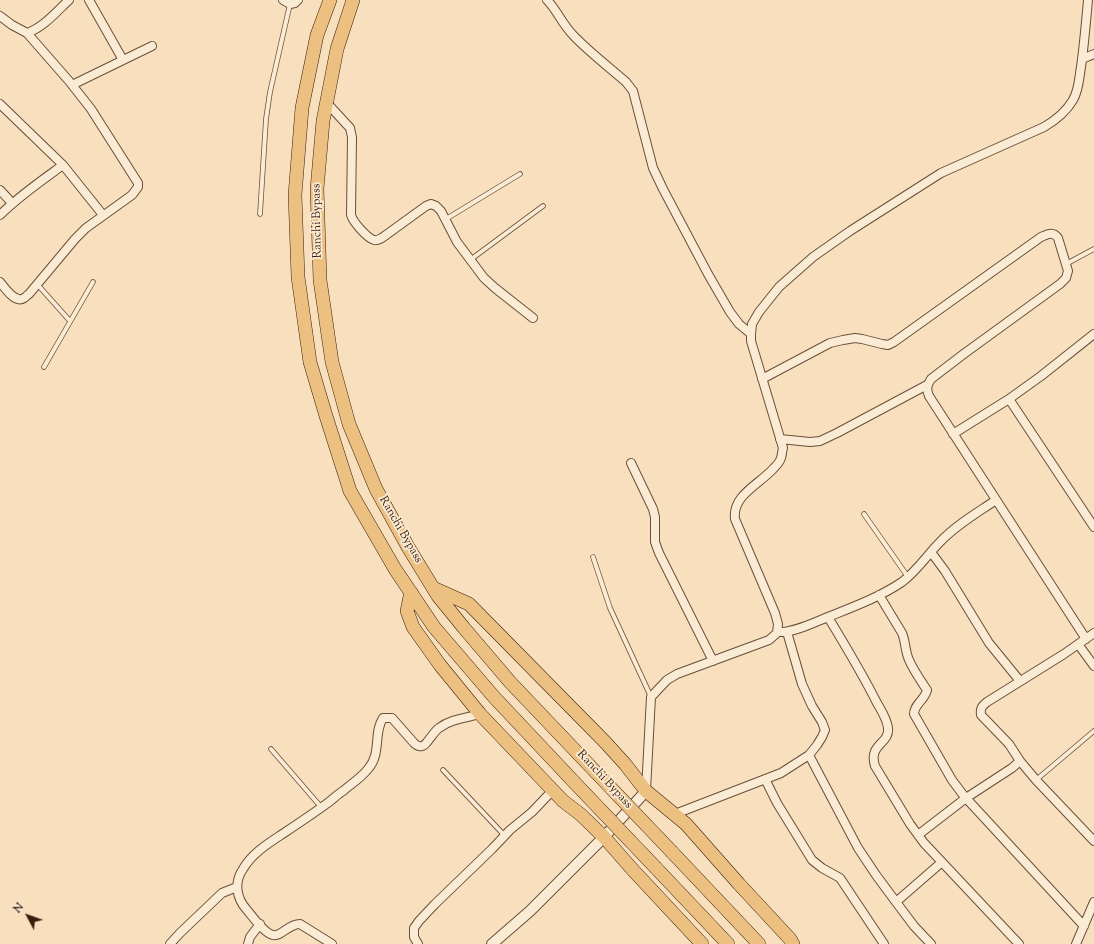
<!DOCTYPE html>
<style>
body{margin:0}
#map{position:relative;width:1094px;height:944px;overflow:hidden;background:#f8e0bf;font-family:"Sorts Mill Goudy",serif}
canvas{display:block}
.north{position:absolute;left:8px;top:896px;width:40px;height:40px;-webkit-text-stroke:3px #faebd5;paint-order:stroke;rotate:311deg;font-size:11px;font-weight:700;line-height:16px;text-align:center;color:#3c1d0b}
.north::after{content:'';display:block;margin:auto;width:14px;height:18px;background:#3c1d0b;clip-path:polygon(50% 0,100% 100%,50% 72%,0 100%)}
</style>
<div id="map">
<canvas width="1094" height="944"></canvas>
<div class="north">N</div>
</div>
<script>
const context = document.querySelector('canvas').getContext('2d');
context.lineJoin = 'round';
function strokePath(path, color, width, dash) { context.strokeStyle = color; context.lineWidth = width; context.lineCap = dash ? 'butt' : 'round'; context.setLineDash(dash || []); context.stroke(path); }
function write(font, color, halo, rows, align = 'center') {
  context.font = font + ' "Sorts Mill Goudy",serif'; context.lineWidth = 3.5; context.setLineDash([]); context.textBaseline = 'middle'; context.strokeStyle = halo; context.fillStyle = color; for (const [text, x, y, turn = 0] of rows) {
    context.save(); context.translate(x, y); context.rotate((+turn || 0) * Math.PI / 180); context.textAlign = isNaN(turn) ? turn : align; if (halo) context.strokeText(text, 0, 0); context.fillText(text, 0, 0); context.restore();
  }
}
const service = new Path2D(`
 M 260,214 L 266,119 L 270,92 L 290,4
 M 446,219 L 520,174
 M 470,260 L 543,206
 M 1066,264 L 1094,249
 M 37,284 L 70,321
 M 44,367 L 93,282
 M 864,514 L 908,577
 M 593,557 L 610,608 L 651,697
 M 271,749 L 321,807
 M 443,770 L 505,836
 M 1036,780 L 1094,731`);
const minor = new Path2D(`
 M 89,0 L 123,60
 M 283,0 L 290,4 L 295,3 L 298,0
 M 547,0 C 557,10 562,24 573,35 C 589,52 609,67 626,82 L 633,91 L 653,168 L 663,189 L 708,274 L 730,312 L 739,324 L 751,334
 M 0,16 L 12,25 L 27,33 C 44,27 56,12 69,0
 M 1082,59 L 1094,54
 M 72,85 L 152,46
 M 327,103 L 350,128 L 352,137 L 351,215 C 353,222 367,238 374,240 C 378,241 382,238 386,235 L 426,206 L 431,204 L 436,206 L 441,211 L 457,242 L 484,278 L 495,288 L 533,318
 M 0,104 L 63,165 L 103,215
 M 0,190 L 12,203
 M 0,215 C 19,196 41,181 63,165
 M 0,282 C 5,288 15,304 24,298 C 26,297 27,295 29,294 L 75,239 L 86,228 L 132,195 L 138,187 L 138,183 L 91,109 L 69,81 L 27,33
 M 762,379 L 830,343 L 843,340 L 855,338 L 862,339 L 882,344 L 888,345 L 894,342 L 1041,237 C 1048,234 1053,231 1058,238 L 1068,271 L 1066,278 L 1060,284 L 965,353 L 931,379 C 927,385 926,389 929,396 L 1086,639
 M 1009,399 L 1094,527
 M 953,434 L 1009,399 L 1041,376 L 1094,334
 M 780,439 L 810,442 L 820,441 L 837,433 L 927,385
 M 631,463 L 653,509 L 655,517 L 655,542 L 659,553 L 713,661
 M 931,552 L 945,571 L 989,643 L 1020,681
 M 879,595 L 902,633 C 905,640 905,647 907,654 C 909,664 921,681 927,690 C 925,700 914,704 914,714 L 952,780 L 964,796 L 977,810 L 1084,926
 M 828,617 C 845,645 862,673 877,703 C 881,710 887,719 888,728 C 890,744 868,744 875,766 L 910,824 L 924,843 L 1019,944
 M 782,632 C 797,631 813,623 828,617 C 853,607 880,597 902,582 C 917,571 927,555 940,542 C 956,525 977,513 996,500
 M 1094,633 L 1064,654 L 987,702 C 982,706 980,708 981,715 L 1009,744 L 1020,761 L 1036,780 L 1094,841
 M 1078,644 L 1094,666
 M 809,755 L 858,848 L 876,875 L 896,902 L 914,926 L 931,944
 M 765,779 L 777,803 L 812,860 L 822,868 L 840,878 L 884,944
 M 646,790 L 651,697 L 667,680 L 677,674 L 769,640 L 777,633 L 778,624 L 775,613 L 735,519 C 732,495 760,484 774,468 C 777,465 780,461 781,458 C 782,455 782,451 783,448 L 751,341 L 751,334 L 752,324 L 759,312 L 779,287 L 813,257 L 850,231 L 941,173 L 1044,127 C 1056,120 1066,112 1073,100 C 1079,90 1079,78 1081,67 C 1084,45 1086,23 1088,0
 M 675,814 L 781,773 L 809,755 L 817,745 L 822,737 L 825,730 L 822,722 L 812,706 L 802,684 L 787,632
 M 918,835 L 966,798 L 1012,768 L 1020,761
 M 896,902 L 942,862
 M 170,944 L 180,933 L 222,893 L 237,887
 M 248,944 L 250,937 L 260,924
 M 332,944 L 300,924 C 288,924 281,937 273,935 C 265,934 252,916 247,910 C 236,898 234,882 243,869 C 252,853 269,843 284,833 C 299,823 314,813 329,802 C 333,799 338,794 343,791 C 351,784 361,778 368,769 C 382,753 373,733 383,718 L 392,718 L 414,743 C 416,745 419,747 422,746 C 426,746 434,731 439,728 C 451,719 466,718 480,714
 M 418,944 L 414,937 L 414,928 L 419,921 L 435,904 L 492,849 L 510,830 L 532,812 L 553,790
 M 1076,944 L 1094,902`);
const tertiary = new Path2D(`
 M 492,944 L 530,911 L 604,837 L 646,791`);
const primary = new Path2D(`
 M 330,0 L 317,35 L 302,108 L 295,195 L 298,277 L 310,362 L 326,416 L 350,491 L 395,569 L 434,627 L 494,697 L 574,782
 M 353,0 L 337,49 L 323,121 L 317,189 L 320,280 L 332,362 L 349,424 L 376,489 L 408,547 L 438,596 L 464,628 L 510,682 L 589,765
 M 433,588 L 469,604 L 606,743 L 625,764 L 646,791 L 686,824 L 739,884 L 790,939 L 793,944
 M 411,592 L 407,611 L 413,627 L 440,665 L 480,714 L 563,801 L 580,814 L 604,837 L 632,869 L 702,944
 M 672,852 L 759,944
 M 656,868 L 728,944`);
strokePath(service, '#6b4e38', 5.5);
strokePath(minor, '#6b4e38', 10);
strokePath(tertiary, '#6b4e38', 12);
strokePath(primary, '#3c1d0b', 14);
strokePath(service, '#faebd5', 4);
strokePath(minor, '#faebd5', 8);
strokePath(tertiary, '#faebd5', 10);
strokePath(primary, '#ecc080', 13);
const primaryBridge = new Path2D(`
 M 589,765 L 672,852
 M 574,782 L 656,868`);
strokePath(primaryBridge, '#3c1d0b', 14, []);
strokePath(primaryBridge, '#ecc080', 13);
write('12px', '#3c1d0b', '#faebd5', [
 ["Ranchi Bypass",318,221,-91],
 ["Ranchi Bypass",400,530,60],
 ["Ranchi Bypass",604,780,47]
]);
</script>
